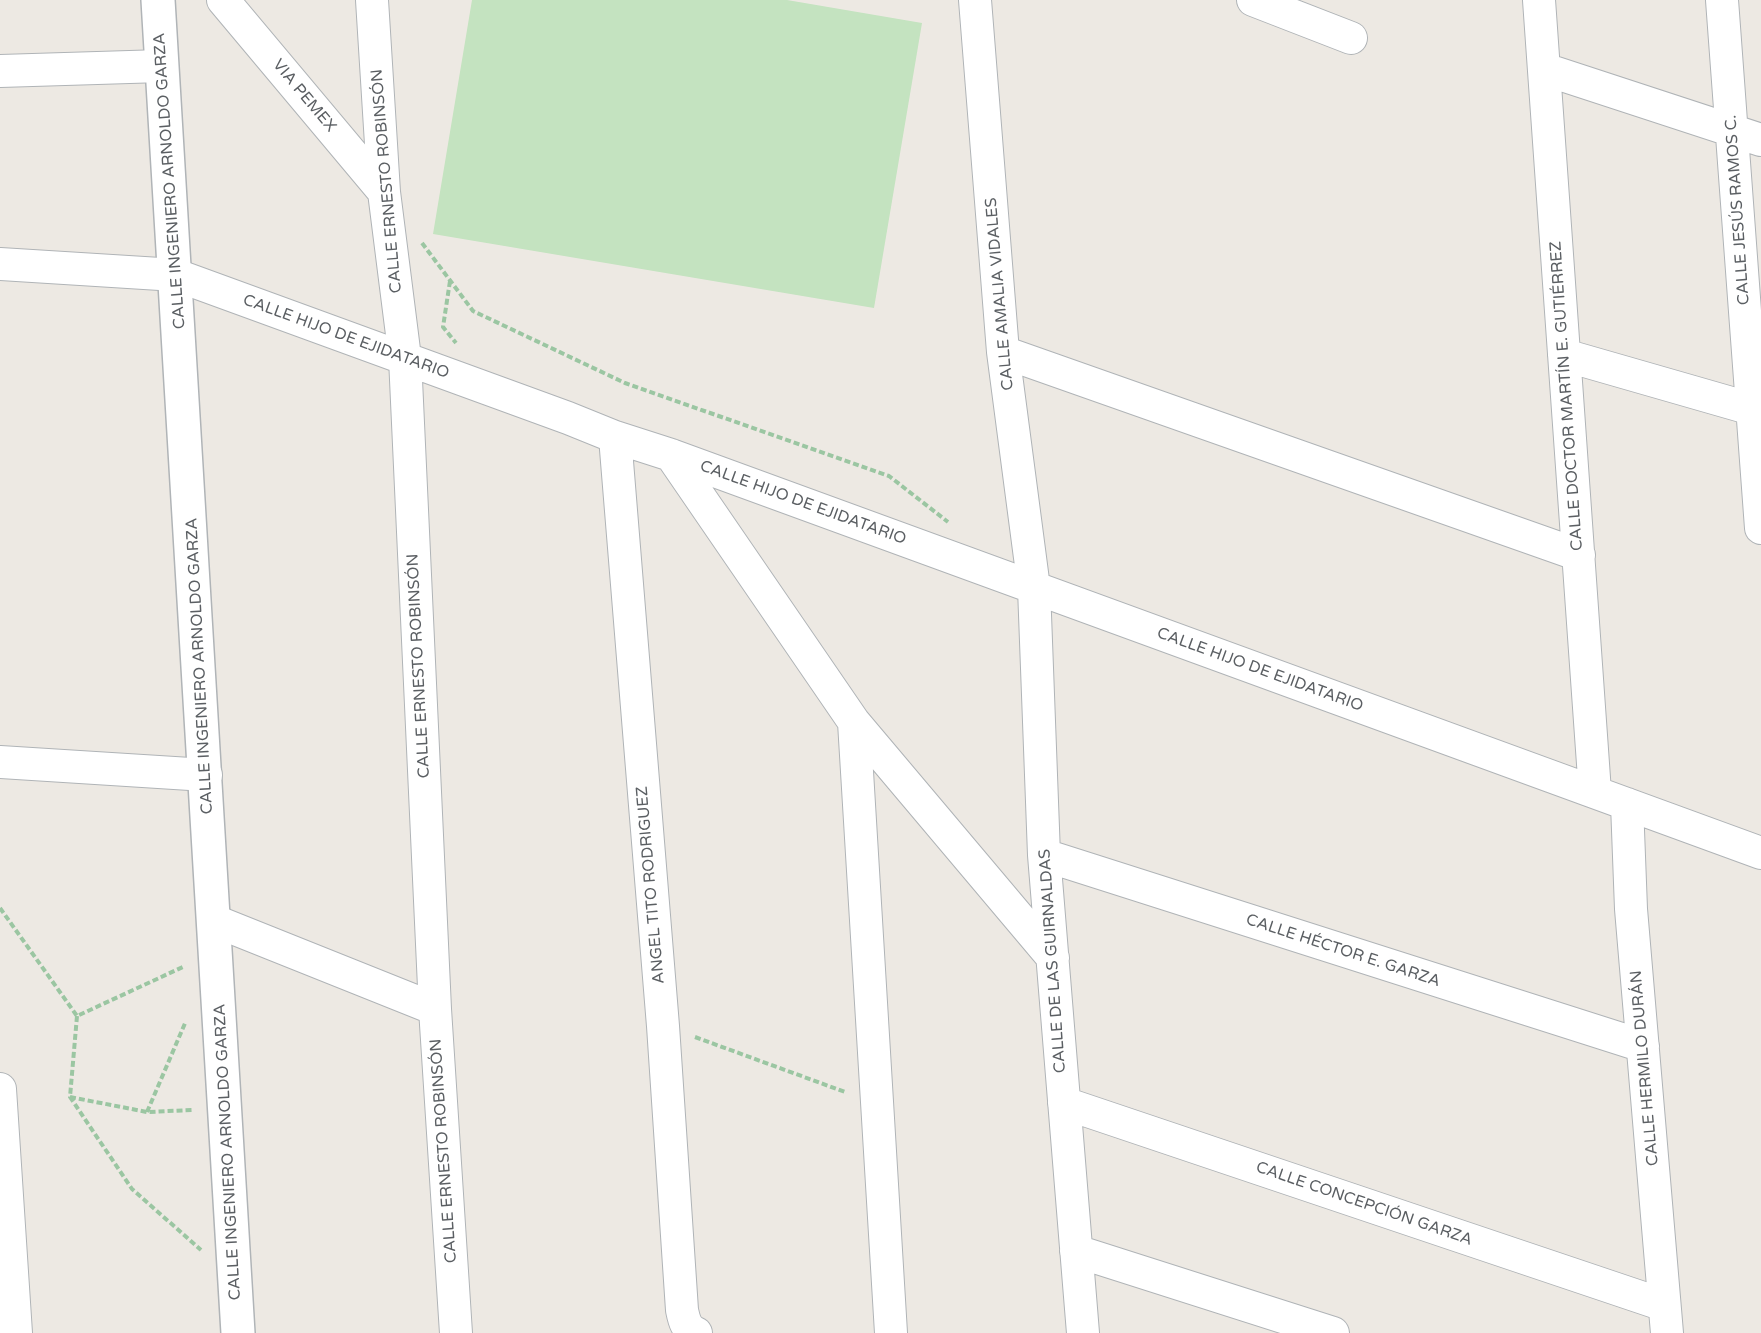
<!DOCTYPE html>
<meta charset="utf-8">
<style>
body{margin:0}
canvas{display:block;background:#ede9e3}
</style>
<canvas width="1761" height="1333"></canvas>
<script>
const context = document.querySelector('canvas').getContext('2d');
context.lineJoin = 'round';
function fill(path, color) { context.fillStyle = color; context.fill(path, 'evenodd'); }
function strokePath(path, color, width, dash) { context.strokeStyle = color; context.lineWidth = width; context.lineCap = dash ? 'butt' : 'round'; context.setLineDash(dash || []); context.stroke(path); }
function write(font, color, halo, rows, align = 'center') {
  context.font = font + ' "Varela Round",sans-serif'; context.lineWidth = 4.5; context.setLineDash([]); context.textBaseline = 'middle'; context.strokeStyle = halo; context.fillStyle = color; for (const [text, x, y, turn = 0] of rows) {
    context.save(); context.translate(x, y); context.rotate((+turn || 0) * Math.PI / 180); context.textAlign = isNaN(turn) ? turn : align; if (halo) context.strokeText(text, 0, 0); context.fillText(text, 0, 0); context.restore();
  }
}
fill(new Path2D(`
 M 472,0 L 787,0 L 922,23 L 874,308 L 433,234 Z`), '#c4e3c0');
const minor = new Path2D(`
 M 223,0 L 384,192
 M 372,0 L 384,192 L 405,358 L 435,1009 L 456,1333
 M 975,0 L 1003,352 L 1034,588 L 1044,855 L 1083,1333
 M 1253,0 L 1351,38
 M 1539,0 L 1595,792
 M 1722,0 L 1761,528
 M 1544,69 L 1761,140
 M 0,71 L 162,66
 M 0,264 L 176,275 L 568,418 L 615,437 L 671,455 L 1761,853
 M 1003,352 L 1579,555
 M 1564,355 L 1752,409
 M 615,437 L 663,1026 L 682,1310 C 684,1320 686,1329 696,1333
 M 671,455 L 854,722 L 1053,958
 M 854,722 L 891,1333
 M 0,762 L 206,775
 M 1627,804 L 1631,909 L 1667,1333
 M 1044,855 L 1643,1046
 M 215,921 L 435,1009
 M 0,1089 L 16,1333
 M 1064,1103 L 1664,1305
 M 1076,1251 L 1333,1333`);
const tertiary = new Path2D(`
 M 158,0 L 238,1333`);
strokePath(minor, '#b0b4b7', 34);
strokePath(tertiary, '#b0b4b7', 36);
strokePath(new Path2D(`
 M 422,243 L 473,311 L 625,383 L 889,476 L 948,522
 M 450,281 L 443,327 L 456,343
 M 0,908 L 77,1016 L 185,966
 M 77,1016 L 70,1097 L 132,1189 L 201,1250
 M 695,1037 L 845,1092
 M 70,1097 L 147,1112 L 193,1110
 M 147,1112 L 186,1021`), '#9bc6a2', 4, [6, 3]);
strokePath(minor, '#fff', 32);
strokePath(tertiary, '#fff', 33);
write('16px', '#5b5f63', '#fff', [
 ["VIA PEMEX",304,96,50],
 ["CALLE INGENIERO ARNOLDO GARZA",170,181,-94],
 ["CALLE ERNESTO ROBINSÓN",387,181,-95],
 ["CALLE JESÚS RAMOS C.",1738,210,-94],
 ["CALLE AMALIA VIDALES",1000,294,-95],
 ["CALLE HIJO DE EJIDATARIO",346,337,20],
 ["CALLE DOCTOR MARTÍN E. GUTIÉRREZ",1567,396,-94],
 ["CALLE HIJO DE EJIDATARIO",803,503,20],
 ["CALLE INGENIERO ARNOLDO GARZA",200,666,-93],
 ["CALLE ERNESTO ROBINSÓN",419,666,-93],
 ["CALLE HIJO DE EJIDATARIO",1260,670,20],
 ["ANGEL TITO RODRIGUEZ",651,885,-95],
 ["CALLE HÉCTOR E. GARZA",1343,951,18],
 ["CALLE DE LAS GUIRNALDAS",1053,961,-94],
 ["CALLE HERMILO DURÁN",1645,1068,-95],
 ["CALLE ERNESTO ROBINSÓN",444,1151,-94],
 ["CALLE INGENIERO ARNOLDO GARZA",228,1152,-93],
 ["CALLE CONCEPCIÓN GARZA",1364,1204,19]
]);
</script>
